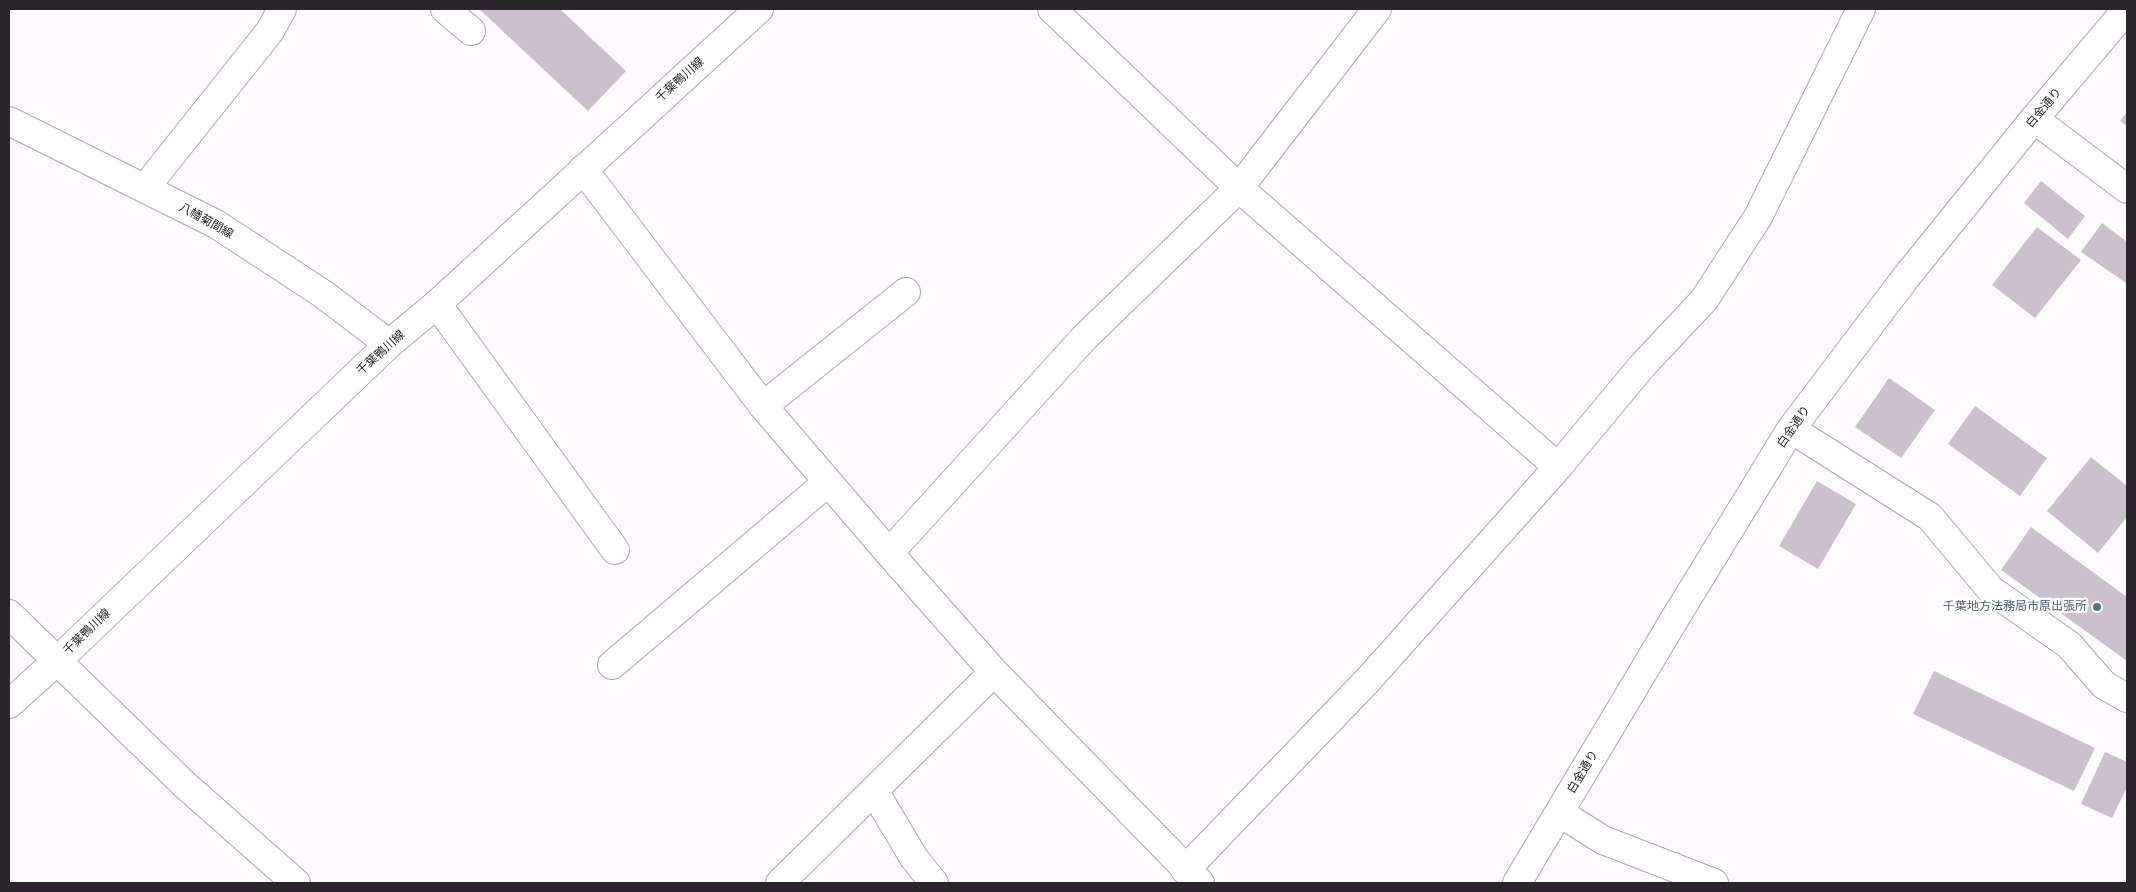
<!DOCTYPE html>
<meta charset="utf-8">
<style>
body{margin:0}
#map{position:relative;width:2136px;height:892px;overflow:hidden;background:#fdfbfd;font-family:"Fira Sans",sans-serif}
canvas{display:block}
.frame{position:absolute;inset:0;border:10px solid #29252a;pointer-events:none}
</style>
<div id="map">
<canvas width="2136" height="892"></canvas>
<div class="frame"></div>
</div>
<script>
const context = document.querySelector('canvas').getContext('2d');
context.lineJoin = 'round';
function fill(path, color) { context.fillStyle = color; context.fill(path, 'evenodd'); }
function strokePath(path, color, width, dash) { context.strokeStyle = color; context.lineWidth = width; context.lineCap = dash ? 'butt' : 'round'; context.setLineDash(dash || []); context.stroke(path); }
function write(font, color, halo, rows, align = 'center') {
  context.font = font + ' "Fira Sans","Noto Sans JP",sans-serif'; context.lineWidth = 4.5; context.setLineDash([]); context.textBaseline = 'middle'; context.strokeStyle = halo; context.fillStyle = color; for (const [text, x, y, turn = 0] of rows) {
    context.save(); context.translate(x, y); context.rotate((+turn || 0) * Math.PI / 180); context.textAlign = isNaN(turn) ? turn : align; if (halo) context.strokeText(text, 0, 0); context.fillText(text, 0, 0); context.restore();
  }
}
fill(new Path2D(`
 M 479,9 L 560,9 L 626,71 L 588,111 Z
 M 2127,112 L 2127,126 L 2120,121 Z
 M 2041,181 L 2085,216 L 2068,239 L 2024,203 Z
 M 2102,223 L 2127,242 L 2126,283 L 2081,252 Z
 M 2037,227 L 2081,260 L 2035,318 L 1992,285 Z
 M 1889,378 L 1935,410 L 1901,458 L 1855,427 Z
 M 1975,406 L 2047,458 L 2020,496 L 1948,444 Z
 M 2091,457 L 2127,486 L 2127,517 L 2098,553 L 2047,511 Z
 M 1817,481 L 1856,504 L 1818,569 L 1779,546 Z
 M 2031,527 L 2127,597 L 2127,661 L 2001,570 Z
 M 1934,671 L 2095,748 L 2074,791 L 1913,714 Z
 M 2105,752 L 2127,762 L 2127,787 L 2112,818 L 2081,804 Z`), '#ccc0ce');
const minor = new Path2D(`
 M 445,9 L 471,31
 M 1052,9 L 1239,188 L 1558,467
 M 2034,119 L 2127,189
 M 583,169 L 763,406 L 889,553 L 994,672 L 1200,883
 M 145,188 L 270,31 L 282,9
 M 437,304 L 615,550
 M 763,406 L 906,292
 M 1791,429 L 1930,517 L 1991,590 L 2069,645 L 2104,685 L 2127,698
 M 889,553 L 1084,338 L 1239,188 L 1377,9
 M 9,614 L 185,785 L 296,883
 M 612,665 L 828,482
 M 874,791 L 914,858 L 934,883
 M 1560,813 L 1603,840 L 1714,883
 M 1185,870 L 1368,680 L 1558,467 L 1642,366 L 1704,300 L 1758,217 L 1861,9
 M 780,883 L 994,672
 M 1517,883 L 1674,620 L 1791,429 L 1907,276 L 2034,119 L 2127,9`);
const major = new Path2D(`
 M 9,121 L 216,224 L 323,294 L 389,344
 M 9,704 L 58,660 L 389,344 L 437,304 L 759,9`);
strokePath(minor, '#b0a4b1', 30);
strokePath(major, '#b0a4b1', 30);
strokePath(minor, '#fff', 28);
strokePath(major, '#fff', 28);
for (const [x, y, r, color] of [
 [2097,607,5,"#5c6f8a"]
]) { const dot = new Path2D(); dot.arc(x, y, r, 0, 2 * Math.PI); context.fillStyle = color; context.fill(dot); strokePath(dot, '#fff', 2); }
write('12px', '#29252a', '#fff', [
 ["千葉鴨川線",680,80,-42],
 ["白金通り",2044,108,-50],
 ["八幡菊間線",206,221,29],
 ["千葉鴨川線",381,353,-42],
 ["白金通り",1794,427,-55],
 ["千葉鴨川線",87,632,-44],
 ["白金通り",1583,772,-59]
]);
write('12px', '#4e5e75', '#fff', [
 ["千葉地方法務局市原出張所",2087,607]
], 'right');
</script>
